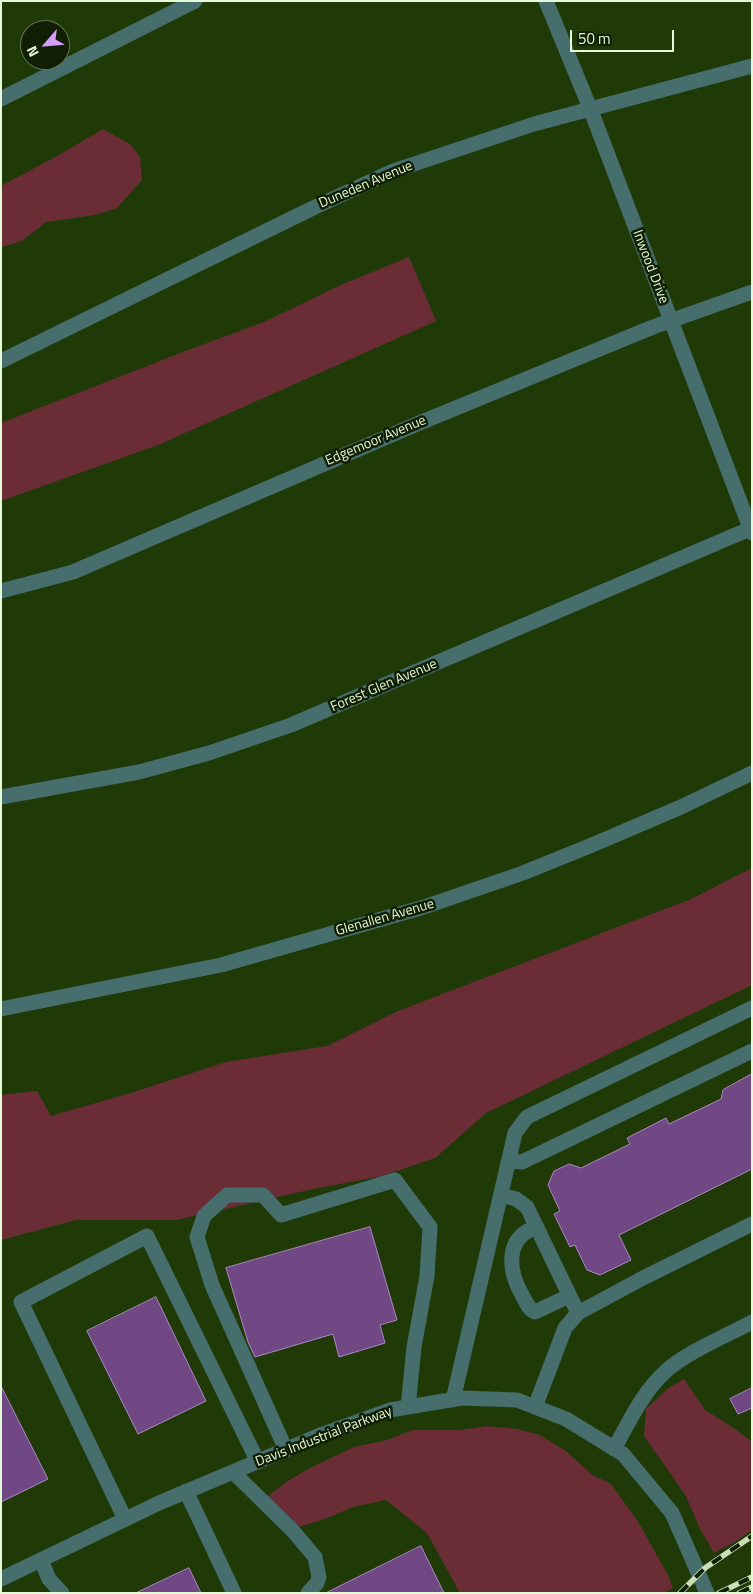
<!DOCTYPE html>
<style>
body{margin:0}
#map{position:relative;width:753px;height:1594px;overflow:hidden;background:#203a07;font-family:"Titillium Web",sans-serif}
canvas{display:block}
.frame{position:absolute;inset:0;border:2px solid #e5fad8;pointer-events:none}
.north{position:absolute;left:20px;top:20px;width:50px;height:50px;box-sizing:border-box;background:#101e04;border:1px solid #657659;border-radius:50%;rotate:243deg;font-size:14px;font-weight:700;line-height:20px;text-align:center;color:#e5fad8}
.north::after{content:'';display:block;margin:auto;width:18px;height:22px;background:#d79bf9;clip-path:polygon(50% 0,100% 100%,50% 72%,0 100%)}
.scale{position:absolute;left:570px;top:30px;width:104px;height:22px;box-sizing:border-box;border:2px solid #e5fad8;border-top:0;padding-left:6px;font-size:15px;line-height:18px;white-space:nowrap;color:#e5fad8;-webkit-text-stroke:4px #101e04;paint-order:stroke}
</style>
<div id="map">
<canvas width="753" height="1594"></canvas>
<div class="frame"></div>
<div class="north">N</div>
<div class="scale">50 m</div>
</div>
<script>
const context = document.querySelector('canvas').getContext('2d');
context.lineJoin = 'round';
function fill(path, color) { context.fillStyle = color; context.fill(path, 'evenodd'); }
function strokePath(path, color, width, dash) { context.strokeStyle = color; context.lineWidth = width; context.lineCap = dash ? 'butt' : 'round'; context.setLineDash(dash || []); context.stroke(path); }
function write(font, color, halo, rows, align = 'center') {
  context.font = font + ' "Titillium Web",sans-serif'; context.lineWidth = 5; context.setLineDash([]); context.textBaseline = 'middle'; context.strokeStyle = halo; context.fillStyle = color; for (const [text, x, y, turn = 0] of rows) {
    context.save(); context.translate(x, y); context.rotate((+turn || 0) * Math.PI / 180); context.textAlign = isNaN(turn) ? turn : align; if (halo) context.strokeText(text, 0, 0); context.fillText(text, 0, 0); context.restore();
  }
}
fill(new Path2D(`
 M 103,129 L 130,144 L 140,157 L 142,180 L 117,208 L 95,215 L 46,222 L 22,241 L 1,247 L 1,186 L 59,155 Z
 M 409,257 L 436,321 L 158,445 L 1,501 L 1,423 L 183,352 L 264,322 L 343,284 Z
 M 752,868 L 752,985 L 486,1113 L 435,1158 L 382,1176 L 313,1189 L 176,1220 L 76,1220 L 1,1240 L 1,1095 L 37,1091 L 51,1116 L 134,1092 L 226,1062 L 327,1046 L 398,1011 L 691,899 Z
 M 684,1379 L 705,1410 L 729,1425 L 750,1440 L 752,1444 L 752,1530 L 738,1540 L 714,1553 L 700,1529 L 686,1496 L 644,1436 L 646,1409 L 667,1389 Z
 M 487,1426 L 517,1429 L 540,1435 L 566,1451 L 591,1474 L 611,1484 L 637,1520 L 668,1575 L 673,1588 L 663,1593 L 460,1593 L 427,1533 L 386,1500 L 353,1507 L 327,1518 L 296,1528 L 266,1498 L 286,1482 L 308,1469 L 354,1447 L 387,1440 L 413,1430 L 461,1430 Z`), '#6a2d36');
const building = new Path2D(`
 M 752,1074 L 752,1169 L 619,1235 L 631,1260 L 600,1275 L 587,1270 L 575,1245 L 570,1247 L 554,1214 L 560,1211 L 548,1185 L 554,1171 L 569,1164 L 581,1168 L 630,1144 L 627,1138 L 666,1118 L 669,1124 L 721,1099 L 723,1090 Z
 M 370,1227 L 397,1320 L 380,1325 L 385,1343 L 339,1357 L 333,1334 L 255,1357 L 248,1342 L 226,1268 Z
 M 156,1297 L 206,1401 L 138,1434 L 87,1331 Z
 M 1,1386 L 48,1479 L 1,1502 Z
 M 752,1388 L 752,1408 L 738,1414 L 730,1399 Z
 M 421,1546 L 444,1593 L 326,1593 Z
 M 189,1568 L 201,1593 L 136,1593 Z`);
fill(building, '#704984');
strokePath(building, '#af86c6', 1);
strokePath(new Path2D(`
 M 546,1 L 590,108 L 752,533
 M 1,99 L 195,1
 M 1,361 L 313,208 L 393,171 L 534,124 L 752,66
 M 1,591 L 73,572 L 417,424 L 653,327 L 752,292
 M 1,797 L 139,772 L 209,753 L 291,725 L 752,528
 M 1,1009 L 221,965 L 424,907 L 523,873 L 592,845 L 681,807 L 752,773
 M 509,1161 L 522,1162 L 752,1051
 M 501,1195 L 516,1199 L 527,1207 L 578,1313
 M 537,1227 C 505,1237 508,1269 521,1293 C 525,1300 528,1309 535,1312 L 569,1296
 M 453,1400 L 515,1133 L 527,1117 L 752,1008
 M 535,1407 L 565,1328 L 578,1313 L 643,1278 L 752,1224
 M 614,1449 C 629,1422 642,1393 665,1372 C 685,1353 726,1336 752,1322
 M 286,1450 L 212,1285 L 197,1237 L 204,1216 L 227,1195 L 263,1195 L 281,1215 L 395,1180 L 430,1227 L 427,1276 L 414,1347 L 408,1407
 M 233,1472 L 293,1531 L 315,1557 L 319,1577 L 317,1583 L 308,1593
 M 186,1491 L 234,1593
 M 125,1519 L 21,1302 L 147,1236 L 258,1462
 M 41,1560 L 49,1579 L 62,1593
 M 1,1579 L 159,1503 L 323,1434 L 390,1410 L 462,1398 L 517,1400 L 566,1419 L 623,1454 L 672,1513 L 707,1593`), '#456e6d', 15);
const rail = new Path2D(`
 M 680,1593 L 705,1568 L 752,1536
 M 719,1593 L 752,1577
 M 739,1593 L 752,1587`);
strokePath(rail, '#c8deb9', 5.5);
strokePath(rail, '#101e04', 4, [11]);
write('14px', '#e5fad8', '#101e04', [
 ["Duneden Avenue",366,185,-23],
 ["Inwood Drive",650,267,69],
 ["Edgemoor Avenue",376,441,-23],
 ["Forest Glen Avenue",384,686,-23],
 ["Glenallen Avenue",385,918,-16],
 ["Davis Industrial Parkway",324,1437,-21]
]);
</script>
